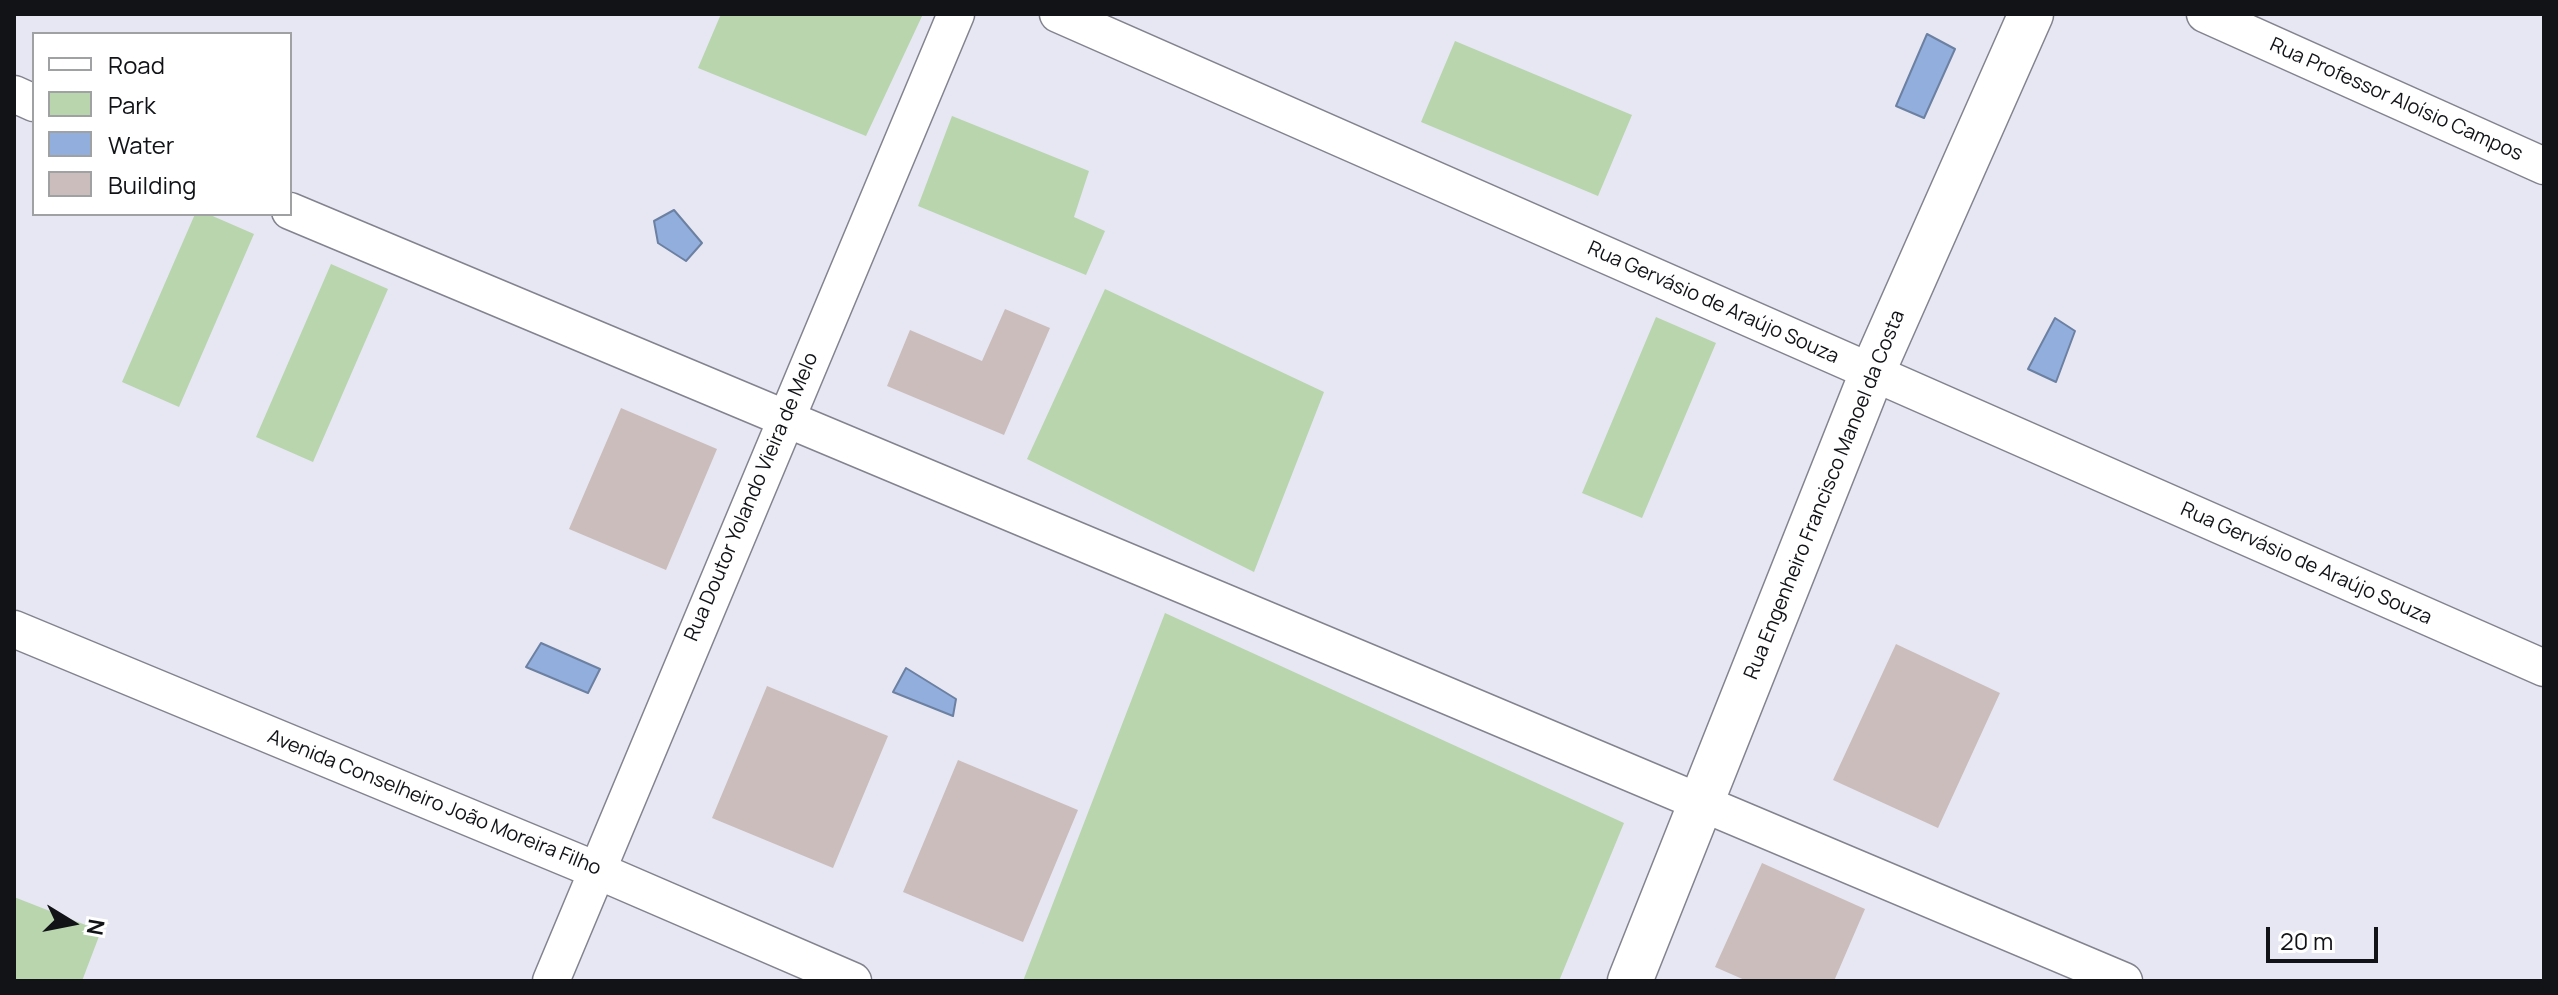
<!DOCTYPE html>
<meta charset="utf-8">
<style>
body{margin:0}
#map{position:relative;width:2558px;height:995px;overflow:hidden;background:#e6e7f2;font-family:Manrope,sans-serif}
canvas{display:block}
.frame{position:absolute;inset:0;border:16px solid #121317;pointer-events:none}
.legend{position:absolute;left:32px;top:32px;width:260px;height:184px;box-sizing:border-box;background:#fff;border:2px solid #a0a1a2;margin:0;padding:10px 14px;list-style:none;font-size:24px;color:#121317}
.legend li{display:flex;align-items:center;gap:16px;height:40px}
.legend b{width:40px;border:2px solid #a0a1a2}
.north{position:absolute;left:32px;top:883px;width:80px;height:80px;-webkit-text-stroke:6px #fff;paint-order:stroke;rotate:100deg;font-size:22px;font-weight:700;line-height:32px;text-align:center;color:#121317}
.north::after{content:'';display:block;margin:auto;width:28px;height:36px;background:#121317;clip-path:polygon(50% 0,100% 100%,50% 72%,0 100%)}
.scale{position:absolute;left:2266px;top:927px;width:112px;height:36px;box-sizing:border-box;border:4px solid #121317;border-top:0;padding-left:10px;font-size:24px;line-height:28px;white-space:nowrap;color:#121317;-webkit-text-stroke:6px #fff;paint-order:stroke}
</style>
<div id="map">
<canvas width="2558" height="995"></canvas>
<div class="frame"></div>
<ul class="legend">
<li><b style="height:10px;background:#fff"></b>Road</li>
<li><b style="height:22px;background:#b9d5ad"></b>Park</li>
<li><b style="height:22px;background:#92aedd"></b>Water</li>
<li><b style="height:22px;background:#cbbdbb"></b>Building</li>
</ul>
<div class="north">N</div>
<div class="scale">20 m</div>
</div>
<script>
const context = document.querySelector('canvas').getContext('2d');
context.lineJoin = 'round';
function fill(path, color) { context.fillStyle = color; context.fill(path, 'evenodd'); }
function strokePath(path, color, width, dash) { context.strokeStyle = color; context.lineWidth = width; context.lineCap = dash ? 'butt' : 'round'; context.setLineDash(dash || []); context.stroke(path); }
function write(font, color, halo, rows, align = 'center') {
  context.font = font + ' Manrope,sans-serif'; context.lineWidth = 6; context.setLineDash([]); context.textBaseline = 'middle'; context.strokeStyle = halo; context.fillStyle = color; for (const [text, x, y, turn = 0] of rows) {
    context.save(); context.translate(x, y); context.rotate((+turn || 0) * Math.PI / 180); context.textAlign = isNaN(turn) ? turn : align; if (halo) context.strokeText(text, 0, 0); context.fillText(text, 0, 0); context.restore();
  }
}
fill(new Path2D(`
 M 721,14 L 923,14 L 866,136 L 698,68 Z
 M 1455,41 L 1632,115 L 1598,196 L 1421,122 Z
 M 952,116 L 1089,171 L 1074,217 L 1105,231 L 1086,275 L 918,206 Z
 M 195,214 L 208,214 L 254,234 L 179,407 L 122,382 Z
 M 331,264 L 388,289 L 313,462 L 256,437 Z
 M 1105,289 L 1324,392 L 1254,572 L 1027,459 Z
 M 1656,317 L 1716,343 L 1642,518 L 1582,493 Z
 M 1165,613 L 1624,823 L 1559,981 L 1023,981 Z
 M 14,897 L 101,931 L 82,981 L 14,981 Z`), '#b9d5ad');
const water = new Path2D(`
 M 1927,34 L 1955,49 L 1924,118 L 1896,106 Z
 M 674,210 L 702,243 L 686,261 L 658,243 L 654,221 Z
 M 2055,318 L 2075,331 L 2056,382 L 2028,369 Z
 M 541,643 L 600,669 L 588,693 L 526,667 Z
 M 906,668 L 956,699 L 953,716 L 893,692 Z`);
fill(water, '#92aedd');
strokePath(water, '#6c80a2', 2);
fill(new Path2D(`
 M 1005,309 L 1050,328 L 1004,435 L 887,386 L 910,330 L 982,361 Z
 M 621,408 L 717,449 L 666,570 L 569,529 Z
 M 1896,644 L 2000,693 L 1938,828 L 1833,780 Z
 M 767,686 L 888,736 L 833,868 L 712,818 Z
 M 958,760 L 1078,810 L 1023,942 L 903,892 Z
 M 1762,863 L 1865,909 L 1834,981 L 1747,981 L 1715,967 Z`), '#cbbdbb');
const minor = new Path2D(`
 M 1058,14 L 2544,668
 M 2205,14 L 2544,166
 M 14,94 L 34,103
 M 290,211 C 901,469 1514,721 2124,981
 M 14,629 L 596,870 L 853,981
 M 551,981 L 956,14`);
const tertiary = new Path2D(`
 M 1630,981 L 1872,373 L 2031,14`);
strokePath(minor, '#82838e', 39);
strokePath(tertiary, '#82838e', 47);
strokePath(minor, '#fff', 36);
strokePath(tertiary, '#fff', 44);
write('20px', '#121317', '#fff', [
 ["Rua Professor Aloísio Campos",2396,100,24],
 ["Rua Gervásio de Araújo Souza",1713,303,24],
 ["Rua Engenheiro Francisco Manoel da Costa",1825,495,-68],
 ["Rua Doutor Yolando Vieira de Melo",752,497,-67],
 ["Rua Gervásio de Araújo Souza",2306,564,24],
 ["Avenida Conselheiro João Moreira Filho",434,803,22]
]);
</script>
